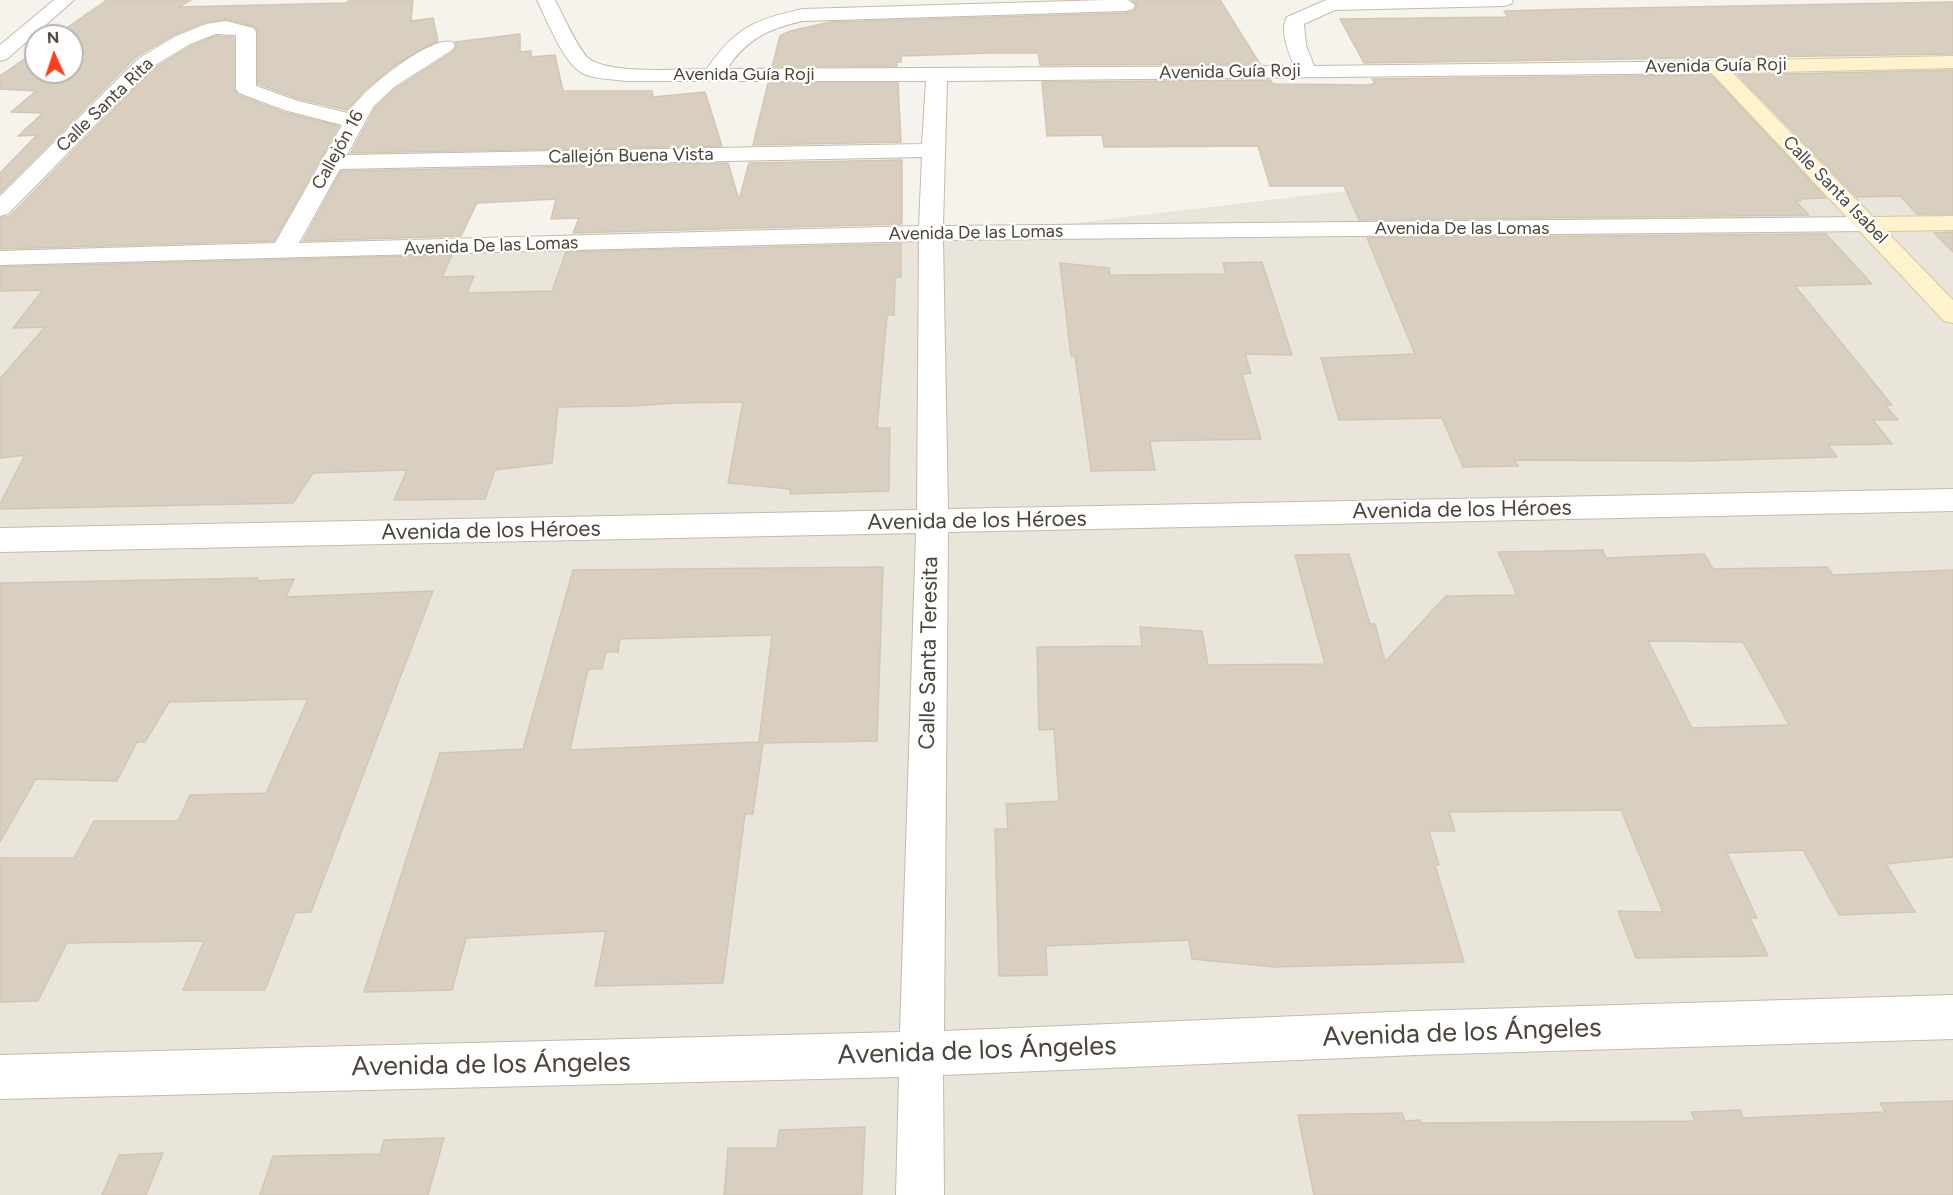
<!DOCTYPE html>
<meta charset="utf-8">
<style>
body{margin:0}
#map{position:relative;width:1953px;height:1195px;overflow:hidden;background:#f6f3ec;font-family:Figtree,sans-serif}
canvas{display:block}
.north{position:absolute;left:24px;top:24px;width:60px;height:60px;box-sizing:border-box;background:#fff;border:2px solid #b7b4b0;border-radius:50%;rotate:357deg;font-size:16px;font-weight:700;line-height:24px;text-align:center;color:#4b4439}
.north::after{content:'';display:block;margin:auto;width:21px;height:27px;background:#fc3f1d;clip-path:polygon(50% 0,100% 100%,50% 72%,0 100%)}
</style>
<div id="map">
<canvas width="1953" height="1195"></canvas>
<div class="north">N</div>
</div>
<script>
const context = document.querySelector('canvas').getContext('2d');
context.lineJoin = 'round';
function fill(path, color) { context.fillStyle = color; context.fill(path, 'evenodd'); }
function strokePath(path, color, width, dash) { context.strokeStyle = color; context.lineWidth = width; context.lineCap = dash ? 'butt' : 'round'; context.setLineDash(dash || []); context.stroke(path); }
function write(font, color, halo, rows, align = 'center') {
  context.font = font + ' Figtree,sans-serif'; context.lineWidth = 4.5; context.setLineDash([]); context.textBaseline = 'middle'; context.strokeStyle = halo; context.fillStyle = color; for (const [text, x, y, turn = 0] of rows) {
    context.save(); context.translate(x, y); context.rotate((+turn || 0) * Math.PI / 180); context.textAlign = isNaN(turn) ? turn : align; if (halo) context.strokeText(text, 0, 0); context.fillText(text, 0, 0); context.restore();
  }
}
fill(new Path2D(`
 M 1953,119 L 1953,1195 L 0,1195 L 0,254 L 957,237 Z`), '#eae5da');
const building = new Path2D(`
 M 107,0 L 191,0 L 179,7 L 347,3 L 349,0 L 413,0 L 411,21 L 433,18 L 438,41 L 427,46 L 394,66 L 364,91 L 347,110 L 299,99 L 258,84 L 258,32 L 255,27 L 227,19 L 205,22 L 175,34 L 136,57 L 0,193 L 0,173 L 37,135 L 18,136 L 43,113 L 11,112 L 36,91 L 0,89 L 0,76 L 36,51 L 36,72 L 72,72 L 72,36 L 55,36 Z
 M 1132,0 L 1220,0 L 1260,64 L 1040,65 L 1038,53 L 991,53 L 901,56 L 901,62 L 896,62 L 897,66 L 772,67 L 780,36 L 790,31 L 830,22 L 1126,13 L 1134,11 L 1137,6 Z
 M 1953,2 L 1953,54 L 1364,63 L 1340,19 L 1508,17 L 1504,11 L 1576,9 Z
 M 520,34 L 520,52 L 531,51 L 531,57 L 555,55 L 563,91 L 652,91 L 653,97 L 705,92 L 722,146 L 351,153 L 375,108 L 395,89 L 453,52 L 457,46 L 455,42 Z
 M 216,36 L 234,37 L 234,89 L 238,95 L 283,112 L 339,126 L 274,241 L 0,249 L 0,218 L 10,216 L 153,69 L 191,46 Z
 M 1953,70 L 1953,214 L 1917,214 L 1900,196 L 1857,197 L 1738,75 Z
 M 1711,75 L 1826,198 L 1799,199 L 1801,201 L 1796,201 L 1809,215 L 1359,220 L 1344,186 L 1270,186 L 1258,146 L 1104,147 L 1102,135 L 1047,136 L 1042,82 L 1270,80 L 1273,84 L 1370,85 L 1375,83 L 1372,79 Z
 M 768,83 L 898,83 L 901,142 L 753,145 Z
 M 902,160 L 902,224 L 573,233 L 579,218 L 551,219 L 556,199 L 477,203 L 461,236 L 303,241 L 341,171 L 728,163 L 739,200 L 749,163 Z
 M 1953,232 L 1953,252 L 1934,233 Z
 M 1826,234 L 1872,284 L 1795,286 L 1892,405 L 1885,405 L 1898,420 L 1873,420 L 1892,444 L 1828,445 L 1837,457 L 1694,461 L 1514,460 L 1518,466 L 1463,467 L 1442,418 L 1339,420 L 1321,358 L 1415,354 L 1367,238 Z
 M 901,244 L 901,277 L 895,278 L 894,315 L 887,315 L 877,428 L 890,428 L 889,491 L 790,494 L 790,489 L 728,483 L 743,402 L 676,403 L 634,406 L 558,407 L 552,463 L 495,470 L 485,499 L 394,500 L 407,470 L 313,473 L 293,503 L 0,509 L 0,504 L 25,455 L 0,458 L 0,379 L 45,327 L 13,328 L 43,290 L 0,291 L 0,267 L 452,255 L 442,277 L 474,276 L 467,293 L 552,291 L 566,252 Z
 M 1262,262 L 1292,355 L 1245,354 L 1251,373 L 1242,374 L 1261,439 L 1150,441 L 1155,470 L 1091,471 L 1075,356 L 1071,356 L 1060,263 L 1109,268 L 1110,275 L 1117,275 L 1226,274 L 1223,263 Z
 M 1603,550 L 1606,558 L 1704,554 L 1713,569 L 1827,567 L 1833,575 L 1953,570 L 1953,857 L 1886,864 L 1915,912 L 1839,915 L 1803,850 L 1727,853 L 1757,918 L 1750,918 L 1768,956 L 1636,958 L 1618,911 L 1663,912 L 1621,810 L 1449,812 L 1455,831 L 1429,831 L 1439,865 L 1435,865 L 1464,962 L 1275,967 L 1192,959 L 1189,940 L 1046,946 L 1047,975 L 999,976 L 995,829 L 1008,829 L 1006,804 L 1059,801 L 1054,729 L 1039,730 L 1037,647 L 1142,646 L 1140,627 L 1202,631 L 1208,665 L 1325,664 L 1295,555 L 1349,554 L 1370,624 L 1375,624 L 1385,662 L 1446,596 L 1517,595 L 1498,552 ZM 1648,641 L 1743,642 L 1789,725 L 1692,728 Z
 M 883,567 L 877,741 L 763,743 L 753,814 L 745,814 L 723,983 L 595,986 L 606,931 L 466,938 L 452,990 L 364,992 L 440,753 L 523,749 L 573,570 ZM 772,635 L 759,742 L 570,750 L 588,669 L 602,669 L 606,652 L 618,652 L 620,639 Z
 M 258,578 L 257,581 L 294,579 L 286,597 L 433,591 L 311,912 L 295,913 L 265,990 L 183,990 L 204,941 L 67,943 L 38,1001 L 0,1002 L 0,858 L 74,858 L 94,821 L 178,821 L 190,795 L 266,793 L 308,699 L 169,702 L 145,742 L 137,742 L 117,781 L 36,779 L 0,842 L 0,583 Z
 M 1953,1101 L 1953,1195 L 1314,1195 L 1298,1115 L 1402,1113 L 1405,1121 L 1420,1120 L 1421,1123 L 1695,1121 L 1691,1112 L 1740,1110 L 1743,1118 L 1885,1112 L 1880,1103 Z
 M 865,1127 L 862,1195 L 724,1195 L 728,1148 L 777,1148 L 779,1130 Z
 M 444,1138 L 428,1195 L 260,1195 L 273,1156 L 380,1154 L 384,1140 Z
 M 163,1153 L 146,1195 L 102,1195 L 119,1155 Z`);
fill(building, '#d8cfc1');
strokePath(building, '#d3c7b4', 1.5);
const street = new Path2D(`
 M 54,0 L 74,0 L 7,59 L 0,61 L 0,45 Z
 M 537,0 L 555,0 C 563,15 577,47 587,57 C 605,75 681,69 707,69 C 734,28 756,19 803,9 L 1106,0 L 1128,0 L 1135,5 L 1133,9 L 1126,11 L 803,21 C 770,28 746,39 727,69 L 1294,66 C 1289,53 1279,30 1287,17 L 1326,0 L 1513,0 L 1511,4 L 1504,6 L 1335,10 L 1304,24 L 1306,45 L 1314,66 L 1716,61 L 1723,63 L 1726,67 L 1723,71 L 1716,73 L 947,81 L 943,226 L 1868,217 L 1876,219 L 1880,224 L 1876,229 L 1868,231 L 943,240 L 948,509 L 1953,489 L 1953,511 L 948,532 L 944,1031 L 1416,1011 L 1953,995 L 1953,1039 L 1416,1055 L 943,1075 L 944,1195 L 896,1195 L 899,1077 L 0,1099 L 0,1055 L 900,1032 L 916,533 L 0,552 L 0,528 L 917,510 L 919,241 L 0,265 L 0,251 L 275,243 L 342,125 L 284,110 L 239,93 L 236,89 L 236,35 L 216,34 L 190,44 L 152,67 L 8,214 L 0,216 L 0,196 L 138,59 L 176,36 L 206,24 L 226,21 L 253,28 L 256,32 L 256,86 L 298,101 L 348,113 C 360,92 429,36 452,42 L 455,46 L 452,50 L 394,87 L 373,107 L 347,155 L 922,144 L 926,81 L 625,81 C 612,79 596,79 584,74 C 564,65 547,20 537,0 ZM 922,157 L 919,226 L 299,243 L 340,169 Z`);
const secondary = new Path2D(`
 M 1953,56 L 1953,68 L 1733,73 L 1873,217 L 1953,216 L 1953,230 L 1886,231 L 1953,300 L 1953,323 L 1944,321 L 1706,67 L 1709,63 L 1716,61 Z`);
strokePath(street, '#c2bbae', 2);
strokePath(secondary, '#d6c79b', 2);
fill(street, '#fff');
fill(secondary, '#fff3cd');
write('18px', '#4b4439', '#fff', [
 ["Avenida Guía Roji",1716,66,-1],
 ["Avenida Guía Roji",1230,72,-1],
 ["Avenida Guía Roji",744,75],
 ["Calle Santa Rita",105,105,-44],
 ["Callejón 16",338,150,-61],
 ["Callejón Buena Vista",631,156,-1],
 ["Calle Santa Isabel",1835,190,46],
 ["Avenida De las Lomas",1462,229],
 ["Avenida De las Lomas",976,233,-1],
 ["Avenida De las Lomas",491,246,-2]
]);
write('22px', '#4b4439', '#fff', [
 ["Avenida de los Héroes",1462,510,-1],
 ["Avenida de los Héroes",977,521,-1],
 ["Avenida de los Héroes",491,531,-1],
 ["Calle Santa Teresita",929,653,-89]
]);
write('27px', '#4b4439', '#fff', [
 ["Avenida de los Ángeles",1462,1033,-2],
 ["Avenida de los Ángeles",977,1051,-2],
 ["Avenida de los Ángeles",491,1065,-1]
]);
</script>
